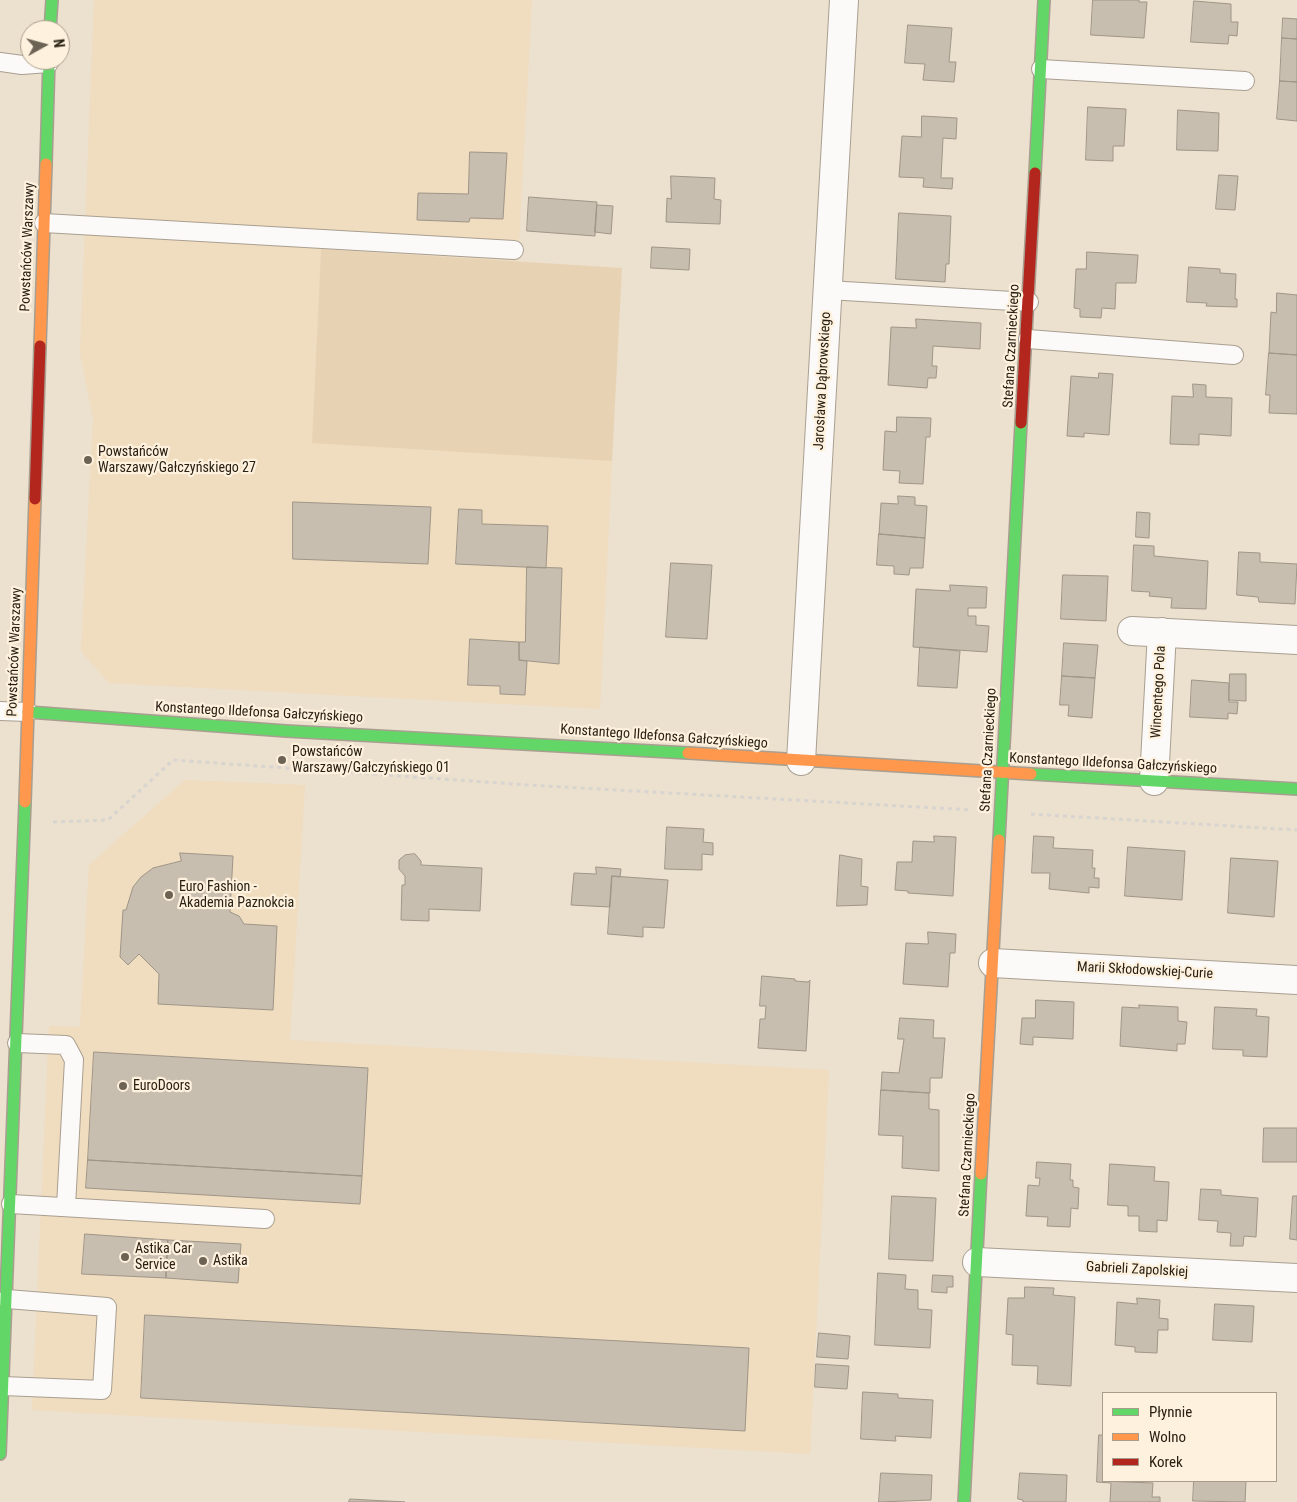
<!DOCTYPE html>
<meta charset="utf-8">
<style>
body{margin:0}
#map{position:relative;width:1297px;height:1502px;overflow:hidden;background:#ece0ce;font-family:"Roboto Condensed",sans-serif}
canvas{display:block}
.legend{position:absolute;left:1102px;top:1392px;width:175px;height:90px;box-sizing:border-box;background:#fef1dd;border:1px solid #a89d8c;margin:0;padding:6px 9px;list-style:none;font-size:15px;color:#282013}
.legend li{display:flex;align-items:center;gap:10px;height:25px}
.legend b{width:25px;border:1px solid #a89d8c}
.north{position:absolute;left:20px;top:20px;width:50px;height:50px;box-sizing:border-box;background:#fef1dd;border:1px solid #a89d8c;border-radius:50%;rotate:83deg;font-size:14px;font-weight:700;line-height:20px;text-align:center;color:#282013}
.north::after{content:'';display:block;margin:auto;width:18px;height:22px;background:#6d6354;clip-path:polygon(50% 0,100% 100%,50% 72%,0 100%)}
</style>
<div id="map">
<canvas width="1297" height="1502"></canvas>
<ul class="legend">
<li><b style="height:6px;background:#63d668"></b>Płynnie</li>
<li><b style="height:6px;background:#ff974d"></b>Wolno</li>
<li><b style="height:6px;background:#b3261e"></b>Korek</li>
</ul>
<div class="north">N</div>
</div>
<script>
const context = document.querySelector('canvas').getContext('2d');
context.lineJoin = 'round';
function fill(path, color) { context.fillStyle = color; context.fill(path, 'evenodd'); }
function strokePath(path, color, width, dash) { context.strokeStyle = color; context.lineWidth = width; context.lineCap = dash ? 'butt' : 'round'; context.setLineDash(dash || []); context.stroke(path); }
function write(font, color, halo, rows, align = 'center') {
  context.font = font + ' "Roboto Condensed",sans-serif'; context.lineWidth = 4.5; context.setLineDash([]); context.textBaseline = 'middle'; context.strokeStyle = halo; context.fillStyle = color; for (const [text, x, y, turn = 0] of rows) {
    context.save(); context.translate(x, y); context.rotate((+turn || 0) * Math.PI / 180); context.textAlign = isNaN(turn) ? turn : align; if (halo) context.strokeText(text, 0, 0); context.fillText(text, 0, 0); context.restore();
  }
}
fill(new Path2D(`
 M 94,0 L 532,0 L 518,261 L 321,249 L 312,442 L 612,461 L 600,709 L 109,683 L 81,651 L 93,419 L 80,353 Z
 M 185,780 L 305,785 L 290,1040 L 829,1070 L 810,1454 L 32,1410 L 49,1026 L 80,1027 L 89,865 Z`), '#f0dcbe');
fill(new Path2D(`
 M 321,249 L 622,268 L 612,461 L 312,443 Z`), '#e7d2b4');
const building = new Path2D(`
 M 1093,0 L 1139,0 L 1139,2 L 1147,2 L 1144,38 L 1091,35 Z
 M 1194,1 L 1231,4 L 1231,22 L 1238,22 L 1237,36 L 1229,35 L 1228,44 L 1191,42 Z
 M 1283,18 L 1297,19 L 1297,39 L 1282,38 Z
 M 908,25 L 952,28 L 949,62 L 956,62 L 954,82 L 923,80 L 925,64 L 905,63 Z
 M 1282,38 L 1297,39 L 1297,82 L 1280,81 Z
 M 1280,81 L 1297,82 L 1297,121 L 1277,119 Z
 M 1088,107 L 1126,109 L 1124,146 L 1113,146 L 1113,161 L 1086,160 Z
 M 1178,110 L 1219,113 L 1218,151 L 1177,150 Z
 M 922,116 L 957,118 L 956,139 L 943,138 L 941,178 L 953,178 L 952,189 L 923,187 L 924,178 L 899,177 L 902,136 L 921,137 Z
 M 470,152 L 507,153 L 503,219 L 470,218 L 469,222 L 417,220 L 418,193 L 468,194 Z
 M 1219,175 L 1238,176 L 1235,210 L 1216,209 Z
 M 671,176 L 715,178 L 714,199 L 721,200 L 720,224 L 666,222 L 667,198 L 671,199 Z
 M 529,197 L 597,202 L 595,236 L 527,231 Z
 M 597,205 L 613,206 L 611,234 L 595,232 Z
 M 899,213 L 951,216 L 949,264 L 946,264 L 945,282 L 896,279 Z
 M 652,247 L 690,249 L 689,270 L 651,268 Z
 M 1087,252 L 1138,255 L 1136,283 L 1116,283 L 1115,309 L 1102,308 L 1101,318 L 1080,317 L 1080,309 L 1074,308 L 1076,269 L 1086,269 Z
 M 1189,267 L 1220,269 L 1220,273 L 1236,274 L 1235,299 L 1237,299 L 1237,307 L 1206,306 L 1207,303 L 1187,302 Z
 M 1277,293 L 1297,295 L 1297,355 L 1269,353 L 1271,312 L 1276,313 Z
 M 916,319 L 981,323 L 980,349 L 933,346 L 932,366 L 937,366 L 936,378 L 928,378 L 927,388 L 888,385 L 891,327 L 916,328 Z
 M 1269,353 L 1297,355 L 1297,414 L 1269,413 L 1270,395 L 1266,395 Z
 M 1099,373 L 1113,374 L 1109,435 L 1084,433 L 1084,437 L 1067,436 L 1071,376 L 1098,378 Z
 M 1193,384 L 1206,385 L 1206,397 L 1232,398 L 1231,436 L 1199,434 L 1199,445 L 1170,444 L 1172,396 L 1193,397 Z
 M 897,417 L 931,418 L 930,437 L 926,437 L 923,484 L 899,483 L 900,471 L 883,470 L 885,431 L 896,432 Z
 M 898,496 L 915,497 L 915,505 L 927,506 L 925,538 L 879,534 L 881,503 L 898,504 Z
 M 293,502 L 431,507 L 428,564 L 293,559 Z
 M 459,509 L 482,510 L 482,524 L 548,526 L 546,568 L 456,564 Z
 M 1137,512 L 1150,513 L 1149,538 L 1136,537 Z
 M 879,534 L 925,538 L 923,568 L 910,568 L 909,575 L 894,574 L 894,566 L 877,565 Z
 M 1134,545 L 1154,546 L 1154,556 L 1208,561 L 1206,609 L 1171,608 L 1172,598 L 1149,596 L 1150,592 L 1132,591 Z
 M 1239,552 L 1260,553 L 1260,562 L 1297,564 L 1295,604 L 1259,602 L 1258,597 L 1237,595 Z
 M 671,563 L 712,565 L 707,639 L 666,637 Z
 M 527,567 L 562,568 L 559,664 L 519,660 L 519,642 L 525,642 Z
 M 1063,575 L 1108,576 L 1106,621 L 1061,619 Z
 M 950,585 L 987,587 L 986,608 L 968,608 L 968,616 L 976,616 L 976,625 L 989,626 L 987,652 L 913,647 L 916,589 L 950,591 Z
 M 470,639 L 519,642 L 519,660 L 527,661 L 525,695 L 500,694 L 500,686 L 468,685 Z
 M 1064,643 L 1098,645 L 1095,678 L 1062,676 Z
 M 920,647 L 960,651 L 957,688 L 918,686 Z
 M 1230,674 L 1246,674 L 1246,701 L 1229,700 Z
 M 1062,676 L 1095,678 L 1092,718 L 1068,716 L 1069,705 L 1060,705 Z
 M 1192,680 L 1229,683 L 1229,702 L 1238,702 L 1237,714 L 1228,713 L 1228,719 L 1190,717 Z
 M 667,827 L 704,829 L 703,842 L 713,843 L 713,855 L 702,854 L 702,870 L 665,869 Z
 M 934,836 L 956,837 L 953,896 L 908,893 L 908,891 L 895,890 L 897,862 L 912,862 L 913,841 L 934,842 Z
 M 1034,836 L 1054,837 L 1053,848 L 1093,850 L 1092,868 L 1095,868 L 1094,878 L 1099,878 L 1099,888 L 1089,887 L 1089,893 L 1049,889 L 1050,873 L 1032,873 Z
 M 1128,847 L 1185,851 L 1182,900 L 1125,896 Z
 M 180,853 L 233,856 L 230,912 L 239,916 L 244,924 L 277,926 L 273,1010 L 158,1004 L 159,974 L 139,954 L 128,965 L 120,957 L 123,910 L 126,910 L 133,887 L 141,877 L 153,868 L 181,861 Z
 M 415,854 L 421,861 L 421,865 L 482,868 L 480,911 L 429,909 L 429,921 L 401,920 L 402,885 L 405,885 L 405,876 L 399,869 L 399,860 L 405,855 Z
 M 840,855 L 862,859 L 861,886 L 868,887 L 867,905 L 837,906 Z
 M 1231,858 L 1278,861 L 1274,917 L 1228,913 Z
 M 596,867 L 621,869 L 620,877 L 612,876 L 610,907 L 571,905 L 574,873 L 596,874 Z
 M 612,876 L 668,880 L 664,928 L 643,927 L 643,937 L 608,934 Z
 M 928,932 L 956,934 L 955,953 L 950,953 L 948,987 L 903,984 L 906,943 L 928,944 Z
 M 762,976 L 795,979 L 795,981 L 808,982 L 810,980 L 806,1051 L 758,1048 L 760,1019 L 765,1019 L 766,1006 L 760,1006 Z
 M 1036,1000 L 1074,1002 L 1073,1039 L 1033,1037 L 1033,1045 L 1020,1044 L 1022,1018 L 1035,1018 Z
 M 1139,1005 L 1178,1007 L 1178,1021 L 1187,1022 L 1185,1044 L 1177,1044 L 1177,1051 L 1120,1046 L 1122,1007 L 1139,1008 Z
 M 1215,1007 L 1257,1009 L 1256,1016 L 1269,1017 L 1267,1057 L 1243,1056 L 1243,1050 L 1213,1049 Z
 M 900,1018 L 934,1020 L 933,1038 L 945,1038 L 942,1078 L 930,1078 L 930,1093 L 881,1090 L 882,1072 L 899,1073 L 904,1039 L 898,1039 Z
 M 94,1052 L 368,1068 L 362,1176 L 88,1160 Z
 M 881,1090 L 929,1093 L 929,1109 L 939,1110 L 939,1171 L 902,1168 L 903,1136 L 879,1135 Z
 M 1264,1128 L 1297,1128 L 1297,1162 L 1263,1162 Z
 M 88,1160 L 362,1176 L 360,1204 L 86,1188 Z
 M 1037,1162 L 1071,1164 L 1070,1180 L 1073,1180 L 1073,1187 L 1079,1188 L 1078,1209 L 1071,1208 L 1070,1227 L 1047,1226 L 1048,1217 L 1026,1216 L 1028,1185 L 1039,1186 L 1040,1178 L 1036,1178 Z
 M 1110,1164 L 1155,1167 L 1154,1181 L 1169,1182 L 1167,1221 L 1157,1220 L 1157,1232 L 1139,1231 L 1139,1216 L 1128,1216 L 1128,1206 L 1108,1205 Z
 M 1201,1189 L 1221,1190 L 1221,1195 L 1258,1198 L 1256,1237 L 1244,1236 L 1243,1246 L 1230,1246 L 1231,1233 L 1217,1232 L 1218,1221 L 1199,1220 Z
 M 892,1196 L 936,1198 L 933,1261 L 889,1259 Z
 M 1293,1196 L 1297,1196 L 1297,1240 L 1290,1239 Z
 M 85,1234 L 168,1240 L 166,1278 L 82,1274 Z
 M 168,1240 L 241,1244 L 238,1283 L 166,1278 Z
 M 878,1273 L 906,1275 L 905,1289 L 918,1290 L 918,1309 L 932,1310 L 930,1348 L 875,1345 Z
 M 933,1275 L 953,1276 L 953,1287 L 947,1287 L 947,1293 L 932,1292 Z
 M 1025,1287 L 1054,1288 L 1053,1295 L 1075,1297 L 1071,1386 L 1037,1384 L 1038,1366 L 1012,1365 L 1013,1335 L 1006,1334 L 1008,1298 L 1024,1298 Z
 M 1137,1298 L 1160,1300 L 1159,1318 L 1168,1319 L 1168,1330 L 1158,1330 L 1157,1353 L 1135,1352 L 1135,1347 L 1115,1345 L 1117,1302 L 1137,1304 Z
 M 1215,1304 L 1254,1306 L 1252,1342 L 1213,1340 Z
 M 145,1315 L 749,1348 L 745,1431 L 141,1398 Z
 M 819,1333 L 850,1336 L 848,1359 L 817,1357 Z
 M 816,1364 L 849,1366 L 847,1389 L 815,1387 Z
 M 863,1392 L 898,1394 L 898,1398 L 933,1400 L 931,1438 L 895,1436 L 896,1441 L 861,1439 Z
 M 1099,1435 L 1103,1435 L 1103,1481 L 1153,1483 L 1152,1497 L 1160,1497 L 1160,1502 L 1110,1502 L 1111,1483 L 1097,1482 Z
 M 881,1473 L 932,1475 L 931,1500 L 879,1502 Z
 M 1020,1473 L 1067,1475 L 1066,1502 L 1023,1502 L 1023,1500 L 1018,1499 Z
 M 1194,1481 L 1246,1481 L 1245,1502 L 1193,1501 Z
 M 350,1499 L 405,1502 L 349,1502 Z`);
fill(building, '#c8beb0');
strokePath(building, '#9f9688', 1);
const lane = new Path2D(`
 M 0,62 L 22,65 L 49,63
 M 1041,69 L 1245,81
 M 44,223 L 514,250
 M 828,290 L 1029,302
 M 1028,339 L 1234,355
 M 0,711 L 28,712
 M 17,1043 L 66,1045 L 74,1060 L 66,1206
 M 11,1204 L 265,1219
 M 3,1386 L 102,1390 L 107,1307 L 7,1299`);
const street = new Path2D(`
 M 1132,631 L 1297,640
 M 801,761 L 844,0
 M 1154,781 L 1162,632
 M 993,963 L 1297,980
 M 977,1262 L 1297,1278`);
const fast = new Path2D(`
 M 50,30 L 52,0
 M 46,164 L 49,60
 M 1035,173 L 1044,0
 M 28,712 L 286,731 L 688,753
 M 1031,774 L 1297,789
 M 999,840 L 1021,423
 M 0,1454 L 25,802
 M 964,1502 L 981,1174`);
const slow = new Path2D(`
 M 40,346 L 46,164
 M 688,753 L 1031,774
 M 25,802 L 35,499
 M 981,1174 L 999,840`);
const jam = new Path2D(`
 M 1021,423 L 1035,173
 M 35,499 L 40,346`);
strokePath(lane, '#a89f91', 20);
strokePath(street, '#a89f91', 30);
strokePath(fast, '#a89f91', 14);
strokePath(slow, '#a89f91', 14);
strokePath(jam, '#a89f91', 14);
strokePath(new Path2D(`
 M 1031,814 L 1297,830
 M 53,822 L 108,820 L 173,760 L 528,785 L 972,810`), '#d8d5d0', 3, [4, 4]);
strokePath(lane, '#fcfaf8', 18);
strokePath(street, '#fcfaf8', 28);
strokePath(fast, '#63d668', 11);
strokePath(slow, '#ff974d', 11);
strokePath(jam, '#b3261e', 11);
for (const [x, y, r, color] of [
 [88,460,5,"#6d6354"],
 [282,760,5,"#6d6354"],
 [169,895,5,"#6d6354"],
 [123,1086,5,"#6d6354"],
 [125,1257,5,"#6d6354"],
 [203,1261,5,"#6d6354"]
]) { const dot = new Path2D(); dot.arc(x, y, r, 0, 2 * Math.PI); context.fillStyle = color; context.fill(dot); strokePath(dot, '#fef1dd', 2); }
write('14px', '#282013', '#fef1dd', [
 ["Powstańców Warszawy",28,247,-88],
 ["Stefana Czarnieckiego",1012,346,-87],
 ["Jarosława Dąbrowskiego",823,381,-87],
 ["Powstańców Warszawy",15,652,-88],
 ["Wincentego Pola",1159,692,-87],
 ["Konstantego Ildefonsa Gałczyńskiego",259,713,3],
 ["Konstantego Ildefonsa Gałczyńskiego",664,737,4],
 ["Stefana Czarnieckiego",989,750,-87],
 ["Konstantego Ildefonsa Gałczyńskiego",1113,764,3],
 ["Marii Skłodowskiej-Curie",1145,971,3],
 ["Stefana Czarnieckiego",968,1155,-87],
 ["Gabrieli Zapolskiej",1137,1270,3]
]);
write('14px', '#282013', '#fef1dd', [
 ["Powstańców",98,452],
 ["Warszawy/Gałczyńskiego 27",98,468],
 ["Powstańców",292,752],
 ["Warszawy/Gałczyńskiego 01",292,768],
 ["Euro Fashion -",179,887],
 ["Akademia Paznokcia",179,903],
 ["EuroDoors",133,1086],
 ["Astika Car",135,1249],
 ["Service",135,1265],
 ["Astika",213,1261]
], 'left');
</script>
